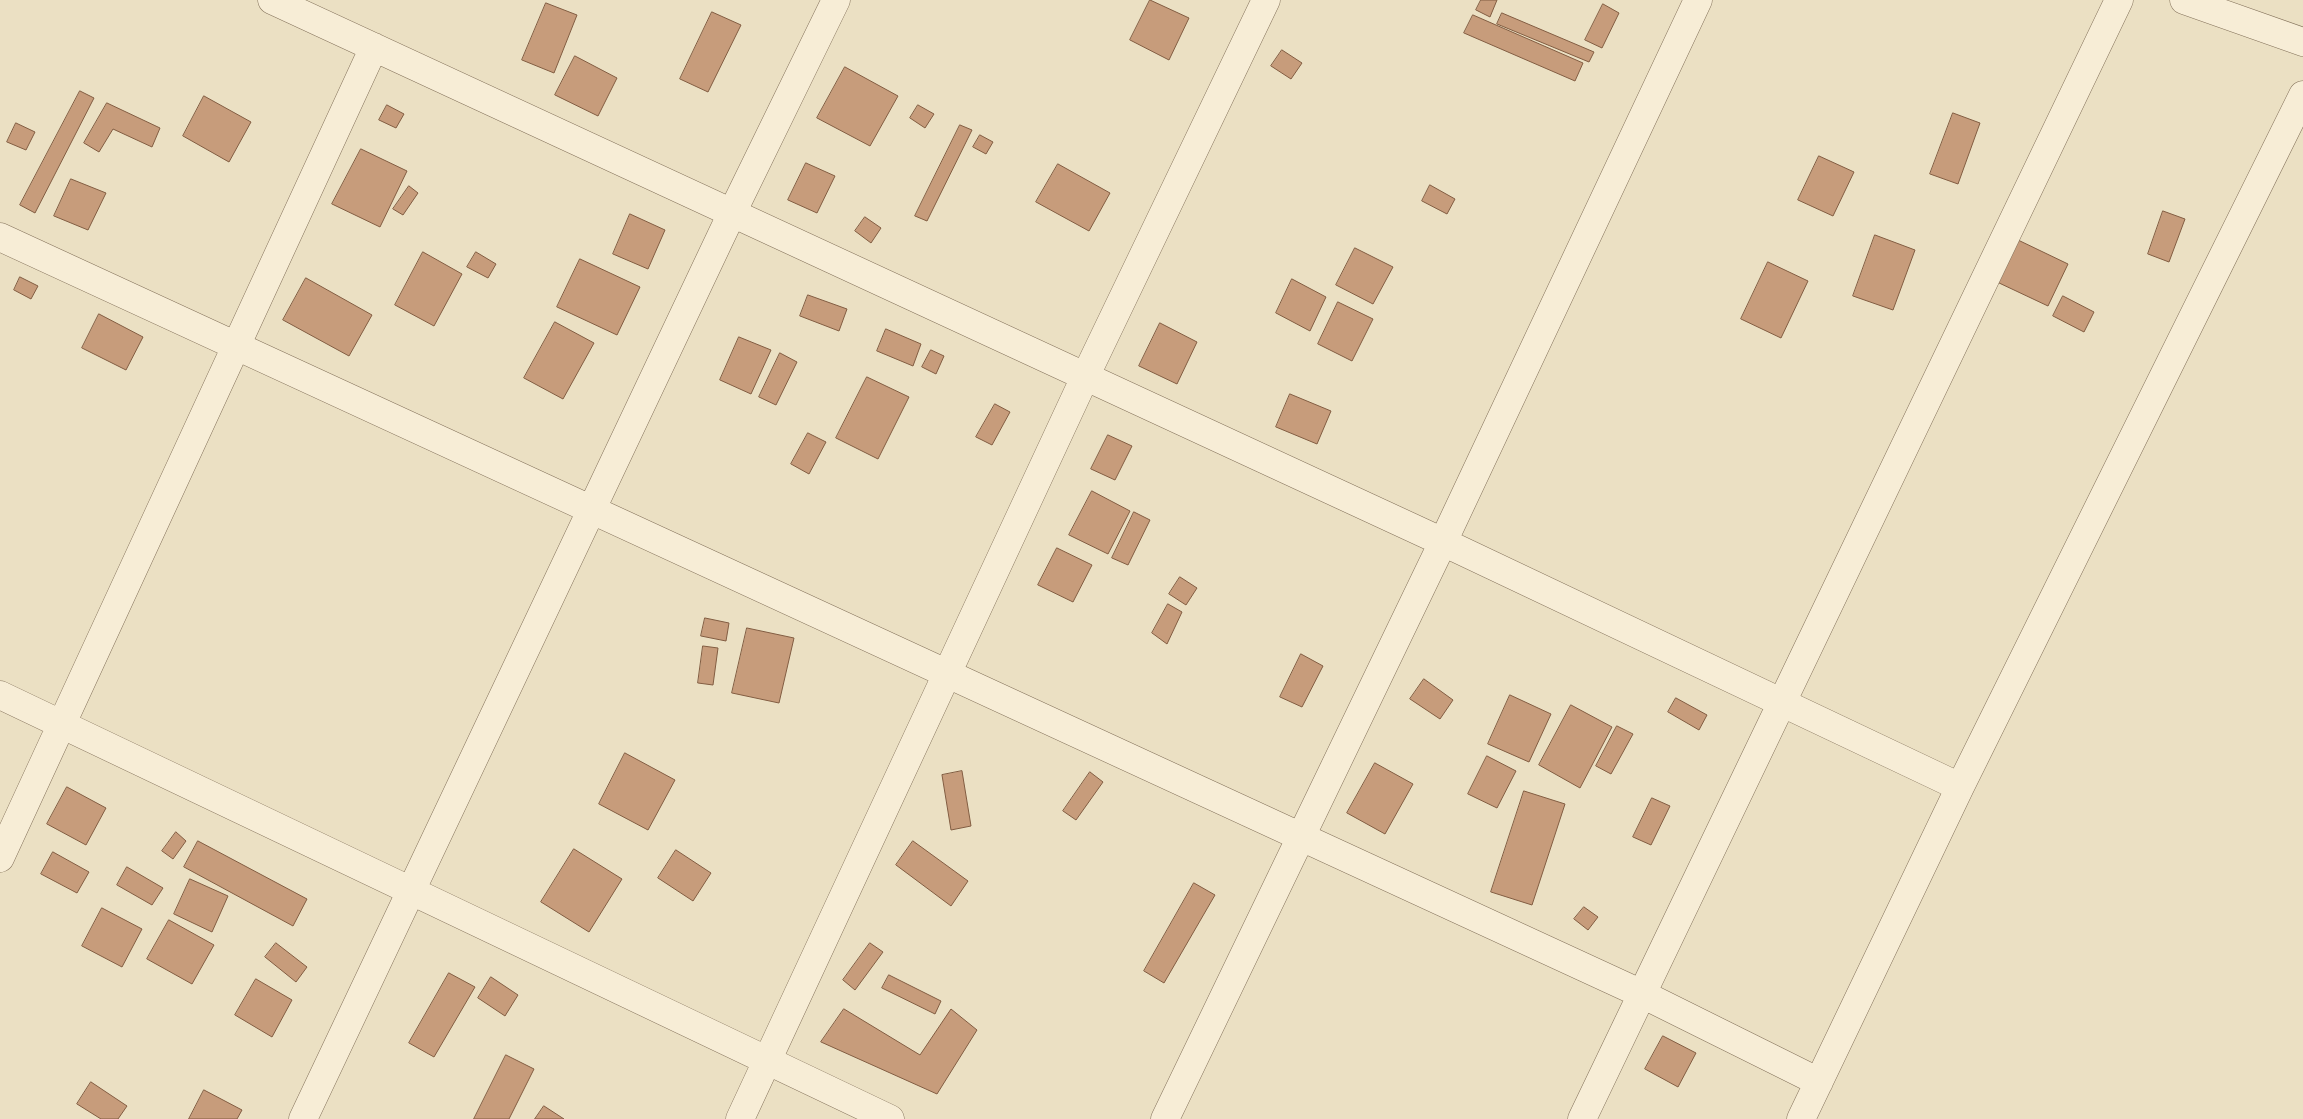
<!DOCTYPE html>
<style>
body{margin:0}
canvas{display:block;background:#ebe0c3}
</style>
<canvas width="2303" height="1119"></canvas>
<script>
const context = document.querySelector('canvas').getContext('2d');
context.lineJoin = 'round';
function fill(path, color) { context.fillStyle = color; context.fill(path, 'evenodd'); }
function strokePath(path, color, width, dash) { context.strokeStyle = color; context.lineWidth = width; context.lineCap = dash ? 'butt' : 'round'; context.setLineDash(dash || []); context.stroke(path); }
const building = new Path2D(`
 M 1150,0 L 1189,18 L 1169,60 L 1130,40 Z
 M 1481,0 L 1497,0 L 1490,17 L 1476,10 Z
 M 546,3 L 577,15 L 554,73 L 522,60 Z
 M 1603,4 L 1619,13 L 1602,48 L 1585,40 Z
 M 712,12 L 741,25 L 708,92 L 680,79 Z
 M 1502,13 L 1594,52 L 1589,62 L 1497,24 Z
 M 1473,15 L 1583,63 L 1575,81 L 1464,33 Z
 M 1282,50 L 1302,63 L 1291,79 L 1271,66 Z
 M 575,56 L 617,78 L 598,116 L 555,95 Z
 M 845,67 L 898,96 L 870,146 L 817,118 Z
 M 80,91 L 94,98 L 35,213 L 20,205 Z
 M 204,96 L 251,122 L 229,162 L 183,136 Z
 M 107,103 L 160,128 L 152,147 L 113,129 L 99,152 L 84,143 Z
 M 387,105 L 404,114 L 396,128 L 379,120 Z
 M 918,105 L 934,114 L 925,128 L 910,118 Z
 M 1953,113 L 1980,123 L 1958,184 L 1930,174 Z
 M 16,123 L 35,132 L 26,150 L 7,142 Z
 M 960,125 L 972,130 L 927,221 L 915,216 Z
 M 980,135 L 993,142 L 986,154 L 973,147 Z
 M 361,149 L 407,171 L 380,227 L 332,204 Z
 M 1819,156 L 1854,172 L 1833,216 L 1798,200 Z
 M 806,163 L 835,176 L 817,213 L 788,200 Z
 M 1058,164 L 1110,193 L 1089,231 L 1036,202 Z
 M 71,179 L 106,193 L 88,230 L 54,216 Z
 M 1430,185 L 1455,199 L 1447,214 L 1422,201 Z
 M 409,186 L 418,193 L 403,215 L 393,209 Z
 M 2163,211 L 2185,219 L 2169,262 L 2148,254 Z
 M 630,214 L 665,230 L 648,269 L 613,254 Z
 M 865,217 L 881,228 L 871,243 L 855,231 Z
 M 1875,235 L 1915,250 L 1893,310 L 1853,296 Z
 M 2018,240 L 2068,264 L 2048,306 L 1997,282 Z
 M 1355,248 L 1393,267 L 1373,304 L 1336,285 Z
 M 423,252 L 462,274 L 434,326 L 395,305 Z
 M 476,252 L 496,264 L 488,278 L 467,267 Z
 M 580,259 L 640,287 L 617,335 L 557,307 Z
 M 1768,262 L 1808,281 L 1781,338 L 1741,319 Z
 M 20,277 L 38,286 L 31,299 L 14,290 Z
 M 306,278 L 372,315 L 349,356 L 283,320 Z
 M 1292,279 L 1326,297 L 1310,331 L 1276,313 Z
 M 808,295 L 847,309 L 839,331 L 800,316 Z
 M 2063,296 L 2094,312 L 2084,332 L 2053,316 Z
 M 1338,302 L 1373,319 L 1352,361 L 1318,344 Z
 M 99,314 L 143,337 L 126,370 L 82,348 Z
 M 555,322 L 594,343 L 563,399 L 524,378 Z
 M 1160,323 L 1197,342 L 1177,384 L 1139,366 Z
 M 886,329 L 921,344 L 913,366 L 877,351 Z
 M 739,337 L 771,350 L 751,394 L 720,380 Z
 M 931,350 L 944,356 L 936,374 L 922,367 Z
 M 780,353 L 797,362 L 776,405 L 759,397 Z
 M 867,377 L 909,397 L 878,459 L 836,438 Z
 M 1290,394 L 1331,411 L 1317,444 L 1276,427 Z
 M 995,404 L 1010,412 L 992,445 L 976,437 Z
 M 808,433 L 826,442 L 809,474 L 791,464 Z
 M 1108,435 L 1132,446 L 1115,480 L 1091,469 Z
 M 1092,491 L 1130,511 L 1108,554 L 1069,535 Z
 M 1134,512 L 1150,520 L 1128,565 L 1112,558 Z
 M 1057,548 L 1092,565 L 1073,602 L 1038,585 Z
 M 1180,577 L 1197,588 L 1186,605 L 1169,594 Z
 M 1168,604 L 1182,612 L 1167,644 L 1152,633 Z
 M 705,618 L 729,623 L 726,641 L 701,636 Z
 M 747,628 L 794,638 L 779,703 L 732,693 Z
 M 703,646 L 718,648 L 713,685 L 698,683 Z
 M 1301,654 L 1323,666 L 1302,707 L 1280,697 Z
 M 1424,679 L 1453,700 L 1440,719 L 1410,699 Z
 M 1510,695 L 1551,714 L 1529,762 L 1488,744 Z
 M 1676,698 L 1707,715 L 1699,730 L 1668,712 Z
 M 1571,705 L 1612,727 L 1580,788 L 1539,765 Z
 M 1617,726 L 1633,734 L 1611,774 L 1596,766 Z
 M 625,753 L 675,780 L 648,830 L 599,804 Z
 M 1487,756 L 1516,771 L 1497,808 L 1468,794 Z
 M 1375,763 L 1413,784 L 1385,834 L 1347,813 Z
 M 962,771 L 971,826 L 951,830 L 942,775 Z
 M 1090,772 L 1103,782 L 1076,820 L 1063,811 Z
 M 67,787 L 106,808 L 86,845 L 47,824 Z
 M 1524,791 L 1565,804 L 1532,905 L 1491,892 Z
 M 1652,798 L 1670,806 L 1651,845 L 1633,837 Z
 M 176,832 L 186,841 L 173,859 L 162,851 Z
 M 198,841 L 307,899 L 293,926 L 184,867 Z
 M 913,841 L 968,881 L 951,906 L 896,865 Z
 M 574,849 L 622,879 L 589,932 L 541,902 Z
 M 676,850 L 711,873 L 693,901 L 658,878 Z
 M 53,852 L 89,872 L 77,893 L 41,874 Z
 M 127,867 L 163,888 L 152,905 L 117,885 Z
 M 190,879 L 228,896 L 212,932 L 174,914 Z
 M 1194,883 L 1215,895 L 1164,983 L 1144,971 Z
 M 1584,907 L 1598,917 L 1588,930 L 1574,919 Z
 M 102,908 L 142,929 L 122,967 L 82,946 Z
 M 169,920 L 214,945 L 192,984 L 147,959 Z
 M 276,943 L 307,967 L 296,982 L 265,957 Z
 M 870,943 L 883,952 L 855,990 L 843,980 Z
 M 449,973 L 475,987 L 434,1057 L 409,1043 Z
 M 889,975 L 941,1001 L 935,1014 L 882,988 Z
 M 491,977 L 518,995 L 505,1016 L 478,998 Z
 M 256,979 L 292,1000 L 272,1037 L 235,1015 Z
 M 844,1009 L 920,1055 L 951,1009 L 977,1030 L 937,1094 L 821,1042 Z
 M 1663,1036 L 1696,1053 L 1678,1087 L 1645,1069 Z
 M 506,1055 L 534,1069 L 509,1119 L 474,1119 Z
 M 91,1082 L 127,1106 L 118,1119 L 101,1119 L 77,1104 Z
 M 204,1090 L 242,1110 L 237,1119 L 189,1119 Z
 M 544,1106 L 564,1119 L 535,1119 Z`);
fill(building, '#c79c7b');
strokePath(building, '#825d42', 1);
const minor = new Path2D(`
 M 272,0 L 1443,542 L 1960,787
 M 2184,0 L 2303,42
 M 0,237 L 1642,994 L 1819,1082
 M 0,695 L 890,1119
 M 0,858 L 374,47
 M 303,1119 L 732,213 L 836,0
 M 740,1119 L 1085,377 L 1266,0
 M 1165,1119 L 1443,542 L 1698,0
 M 1582,1119 L 2119,0
 M 1801,1119 L 1960,787 L 2303,95`);
strokePath(minor, '#84725b', 29);
strokePath(minor, '#f7edd6', 28);
</script>
